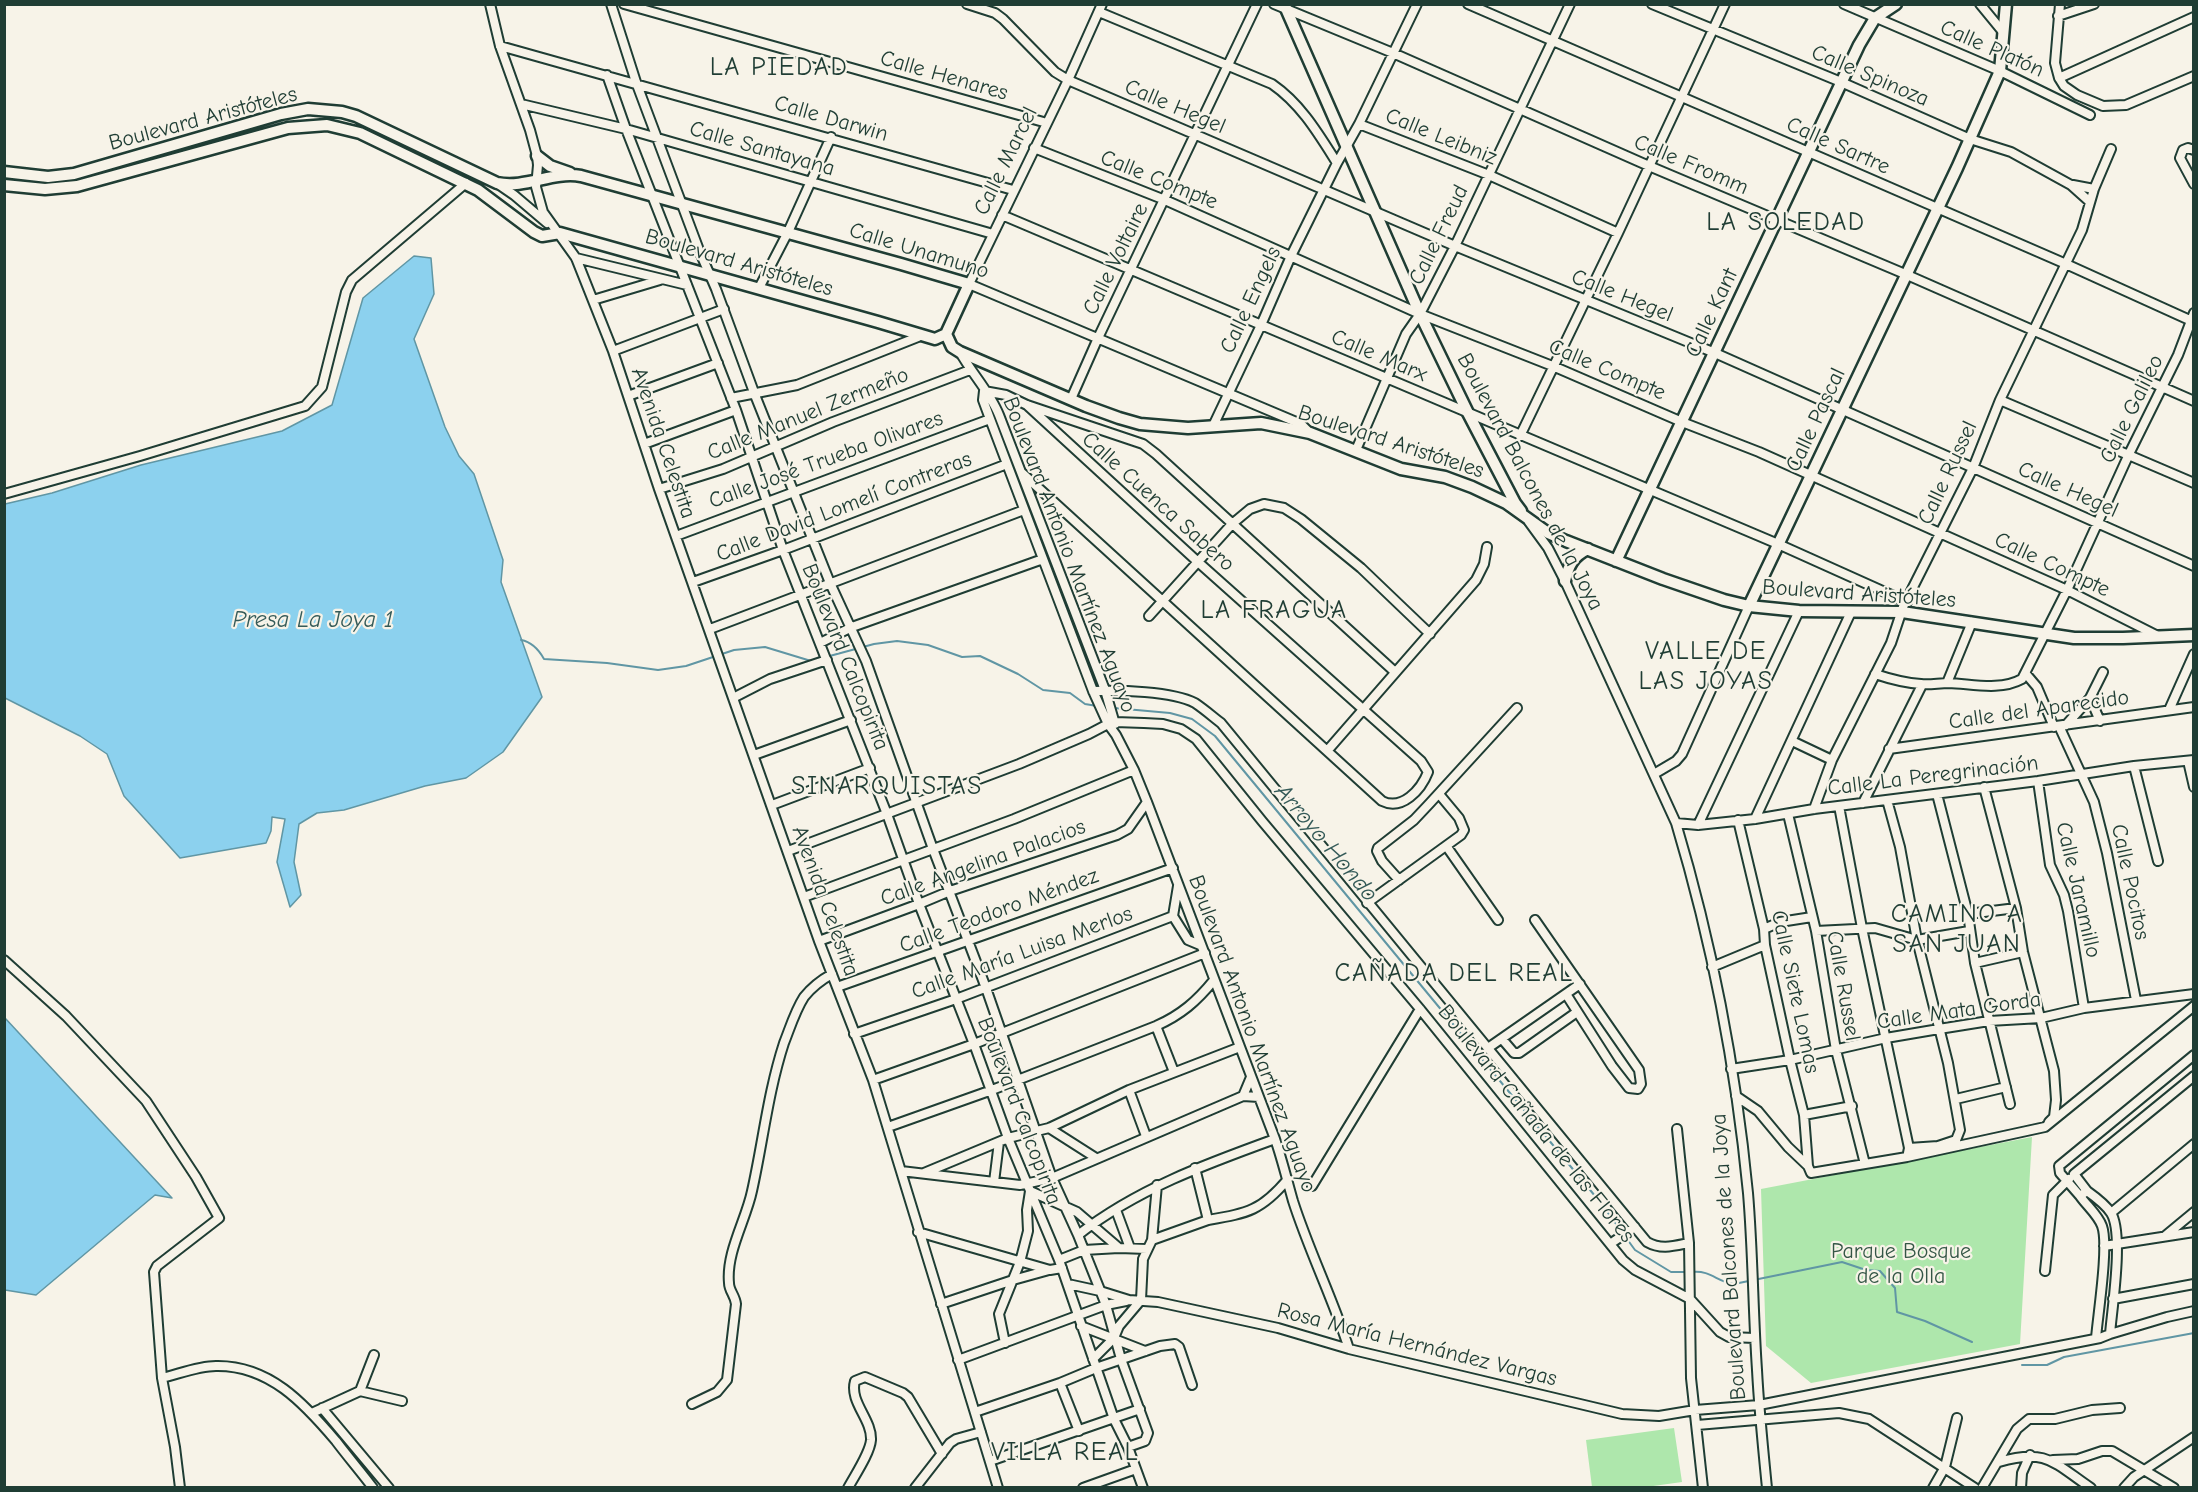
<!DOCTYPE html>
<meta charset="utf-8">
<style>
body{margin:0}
#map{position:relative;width:2198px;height:1492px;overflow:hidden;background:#f7f3e8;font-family:"Comic Neue",sans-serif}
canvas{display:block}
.frame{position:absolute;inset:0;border:6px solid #1f3d34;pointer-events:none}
</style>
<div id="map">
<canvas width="2198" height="1492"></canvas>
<div class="frame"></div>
</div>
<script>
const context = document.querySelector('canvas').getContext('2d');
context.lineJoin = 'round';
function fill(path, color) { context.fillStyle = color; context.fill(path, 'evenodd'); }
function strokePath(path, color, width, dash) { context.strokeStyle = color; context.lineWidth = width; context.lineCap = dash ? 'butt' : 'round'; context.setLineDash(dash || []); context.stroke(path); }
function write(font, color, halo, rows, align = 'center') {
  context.font = font + ' "Comic Neue",sans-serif'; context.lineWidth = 4.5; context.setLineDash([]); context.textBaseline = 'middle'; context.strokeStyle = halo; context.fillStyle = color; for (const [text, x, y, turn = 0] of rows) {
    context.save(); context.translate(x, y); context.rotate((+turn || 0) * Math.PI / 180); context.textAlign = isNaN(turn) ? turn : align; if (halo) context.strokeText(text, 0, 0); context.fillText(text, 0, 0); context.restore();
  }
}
fill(new Path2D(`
 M 2032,1137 L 2020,1344 L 1811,1383 L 1766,1346 L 1761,1189 Z
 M 1674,1428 L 1682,1482 L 1639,1488 L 1592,1487 L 1586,1440 Z`), '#aee7ac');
const water = new Path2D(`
 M 414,256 L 431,258 L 434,294 L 414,339 L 445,427 L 459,456 L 474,474 L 503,560 L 501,582 L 542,697 L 503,752 L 466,778 L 425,786 L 344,810 L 317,813 L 299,824 L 294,862 L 301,895 L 290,907 L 277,862 L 285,819 L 272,817 L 271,831 L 266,843 L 180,858 L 124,796 L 107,754 L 80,736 L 5,698 L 5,504 L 52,493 L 141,465 L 282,431 L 332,405 L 363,298 Z
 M 5,1018 L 172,1198 L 155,1195 L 36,1295 L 5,1290 Z`);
fill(water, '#8cd1ee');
strokePath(water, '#6096a4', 1.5);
strokePath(new Path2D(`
 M 521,640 C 532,642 539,650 544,659 L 607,663 L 658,670 L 686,666 L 734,650 L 765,647 L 811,661 L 815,660
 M 826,657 L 874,644 L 897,641 L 928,645 L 962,657 L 980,656 L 1018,674 L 1043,690 L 1070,693 L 1085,704 L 1097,706
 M 1103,707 L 1170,713 L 1192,719 L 1215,736 L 1600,1202 L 1635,1250 L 1671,1272 L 1686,1272
 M 1692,1272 C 1711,1270 1717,1282 1734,1284 L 1842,1262 L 1866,1270 L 1880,1271 L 1895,1288 L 1897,1312 L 1925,1321 L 1972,1342
 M 2022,1365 L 2047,1365 L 2064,1357 L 2194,1333`), '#6096a4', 2);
const street = new Path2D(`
 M 490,4 L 500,46 L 530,130 L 537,156 L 538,165 L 536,187 L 543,212 L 576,258 L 613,351 L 659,489 L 819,941 L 873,1080 L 998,1488
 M 611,4 L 636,82 L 699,250 L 716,289 L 755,395 L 830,583 L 866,661 L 933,849 L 986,988 L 1052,1178 L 1078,1235 L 1106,1305 L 1121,1359 L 1148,1433 L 1145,1441 L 1128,1447
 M 624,4 L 1047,123
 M 967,4 L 995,13 L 1003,19 L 1055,72 L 1068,80 L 1455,246 L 1715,353 L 2194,566
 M 1102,4 L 1068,80 L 969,284 L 1301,424 L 1309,432
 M 1274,4 L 1393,53 L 1649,166 L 1905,274 L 2194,401
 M 1468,4 L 2066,264 L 2194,322
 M 1652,4 L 1841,82 L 1970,139 L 2011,152 L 2071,185 L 2090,202
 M 1844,4 L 2000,71 L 2090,115
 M 1980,4 L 2003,32
 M 2060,4 L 2055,63 L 2059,78 L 2064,86 L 2077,95 L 2103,106 L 2126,105 L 2194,76
 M 1099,12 L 1272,84 C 1301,104 1318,133 1337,163 L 1359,124 L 1489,175 L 1618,233
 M 2058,16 L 2094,4
 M 500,46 L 1013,190
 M 607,75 L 626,129 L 736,410 L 783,550 L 887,814 L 919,904 L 974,1044 L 1008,1138 L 1059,1260 L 1114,1419 L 1128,1447 L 1143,1488
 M 2059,78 L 2194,17
 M 521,104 L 626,129 L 993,234
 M 1359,124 L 1417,4
 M 1034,148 L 1165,200 L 1420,314 L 1555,367 L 1682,422 L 1759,452 L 2067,590 L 2158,636
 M 2194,150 L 2188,148 L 2183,150 L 2180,158 L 2194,184
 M 498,184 L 514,195 L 547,223
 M 2073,185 L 2094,189
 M 1002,215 L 1778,544 L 1907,602
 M 576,258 L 687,285
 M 759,288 L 788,232 L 831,137
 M 593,300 L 660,280
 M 613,351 L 724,309
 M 960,352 C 972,374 990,392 999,415 L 1105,690 L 1115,724
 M 984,391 L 983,400 L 990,419 L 1093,691 L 1108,724 L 1116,735 L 1134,770 L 1147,802 L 1275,1139 C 1282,1159 1287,1180 1293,1201 C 1309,1251 1333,1299 1349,1349
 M 984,391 L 1006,395 L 1027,405 L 1143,444 L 1156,454 L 1395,672
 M 628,396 L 718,363
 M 731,398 L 797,385 L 918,337
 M 1071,399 L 1098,338 L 1257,4
 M 2000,400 L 2194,483
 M 1213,426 L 1261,325 L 1291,256 L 1337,163
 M 1520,436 L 1618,233 L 1725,4
 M 644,444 L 736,410
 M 1356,450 L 1406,334 L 1420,314 L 1455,246 L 1570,4
 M 1022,473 L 1382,801 C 1402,811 1421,790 1428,772 L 1421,761 L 1198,562 L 1027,405
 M 659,489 L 723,469 L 833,422 L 970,370
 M 4,494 L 140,456 L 305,406 L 322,387 L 346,292 L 352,280 L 466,183
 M 1529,522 L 1548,548 L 1565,581 L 1676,823 C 1712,943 1736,1069 1748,1193 C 1753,1252 1753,1311 1757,1370 C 1759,1409 1763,1448 1767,1488
 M 676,536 L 990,419
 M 693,582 L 783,550 L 1007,464
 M 1149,616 L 1232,524 L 1250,509 L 1264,504 L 1284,508 L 1301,519 L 1361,568 L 1430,634
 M 710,629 L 1024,510
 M 820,643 L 852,627 L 1043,559
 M 1875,674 C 1890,679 1905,683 1921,684 C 1930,685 1939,683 1949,683 C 1973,684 2000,691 2022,679 L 2067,590 L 2129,454 L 2178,355 L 2194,313
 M 2026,674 L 2037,687 L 2054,727
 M 1947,683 L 1972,622
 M 1093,691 C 1119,690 1172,691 1195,703 C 1204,709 1212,716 1221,723 L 1647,1242 C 1661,1250 1674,1246 1689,1243
 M 733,698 L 770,679 L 827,660
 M 2090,698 L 2100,721
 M 2169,710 L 2194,654
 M 2066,725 L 2090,698 L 2103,672
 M 2059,726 L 2094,802 L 2107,853 L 2136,1000
 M 1792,741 L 1832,760
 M 1889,749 L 2194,707
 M 1327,751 L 1476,580 L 1484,564 L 1487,547
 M 754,755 L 851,720
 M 2188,761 L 2194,787
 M 2134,766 L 2158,861
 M 1654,774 L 1676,761 L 1682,754 L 1749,606
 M 2038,781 L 2050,865 L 2064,895 L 2068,911 L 2084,1008
 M 1984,787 L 2016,908 L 2023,952 L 2054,1071 L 2056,1100 L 2054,1117 L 2049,1122
 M 1937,794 L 1968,914 L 1975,963 L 2010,1104
 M 1887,800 L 1900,847 L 1917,940 L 1948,1063 L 1960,1130 L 1956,1140 L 1938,1146 L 1909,1148
 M 1863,803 L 1922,685
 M 772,805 L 870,768
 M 1839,806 L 1862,928 L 1909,1148 L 1908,1153
 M 1814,809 L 1832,760 L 1891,643 L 1903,607 L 1973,468 L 2000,400 L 2082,230 L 2094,189 L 2111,149
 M 1788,814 L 1816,931 L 1836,1050 L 1865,1164
 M 1755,819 L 1851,612
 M 1738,820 L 1764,929 L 1765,945 L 1790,1060 L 1804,1115 L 1808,1166 L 1811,1173 L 1907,1157 L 2045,1127 L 2194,1006
 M 1676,823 L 1698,825 L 1755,819 L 1814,809 L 2038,781 L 2134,766 L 2194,760
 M 1698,825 L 1799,611
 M 1447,847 L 1498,920
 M 788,851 L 1019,764 L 1089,734 L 1108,724 L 1115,722 L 1144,723 L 1163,724 L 1181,729 L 1196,739 L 1262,821 L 1420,1009 L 1623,1260 L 1635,1270 L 1690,1299 L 1720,1332 L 1729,1337 L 1755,1338
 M 1399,880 L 1382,861 L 1377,851 L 1378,848 L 1414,820 L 1430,803 L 1517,708
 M 804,897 L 1014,819 L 1134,770
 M 1367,903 L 1461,835 L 1464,830 L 1459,818 L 1439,794
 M 1968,914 L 2016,908
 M 1173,916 L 1188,940 L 1200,945
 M 1535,920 L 1639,1070 L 1641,1084 L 1638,1089 L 1629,1088 L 1612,1066 L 1566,994
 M 1764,929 L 1780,922 L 1812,917
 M 1816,931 L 1875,928 L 1917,940 L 1969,931
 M 819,941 L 919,904 L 950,891 L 1117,835 L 1128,829 L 1147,802
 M 4,960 L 66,1016 L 146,1101 L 196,1177 L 219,1218 L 157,1266 L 154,1272 L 162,1378 L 175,1447 L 180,1488
 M 1975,963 L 2023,952
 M 1712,967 L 1765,945
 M 837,987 L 1173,868
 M 1156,1026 L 1174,1072
 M 854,1034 L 956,999 L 1173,916 L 1178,886
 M 1502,1039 L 1514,1053 L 1519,1053 L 1577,1012
 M 1488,1048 L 1580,984
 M 1731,1069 L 1790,1060 L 1886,1038 L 1939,1029 L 1989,1021 L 2041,1018 L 2084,1008 L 2194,994
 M 873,1080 L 974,1044 L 1205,953
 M 1129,1090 L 1146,1136
 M 1243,1096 L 1251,1077
 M 1736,1096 L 1758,1111 L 1788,1147 L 1808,1166
 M 1956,1099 L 2006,1087
 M 1804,1115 L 1852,1106
 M 888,1127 L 992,1090 L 1156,1026 C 1181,1015 1197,1001 1214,980
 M 1049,1128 L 1096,1158
 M 1677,1129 L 1689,1243 L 1691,1378 L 1703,1488
 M 901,1171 L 1020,1185 L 1052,1178 L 1243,1096 L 1259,1097
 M 924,1173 L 1008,1138 L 1049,1128 L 1129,1090 L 1240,1047
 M 994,1182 L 999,1142
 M 1312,1186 L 1420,1009
 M 2087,1191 L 2074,1174 L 2194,1076
 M 2080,1196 L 2060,1173 L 2059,1166 L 2194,1055
 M 1116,1210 L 1130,1248
 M 2111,1213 L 2194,1144
 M 1208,1220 C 1248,1213 1261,1211 1288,1179
 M 918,1232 L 1050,1270 L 1062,1268
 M 1078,1235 C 1137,1189 1206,1164 1275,1139
 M 2165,1236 L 2194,1212
 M 1152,1240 L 1208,1220 L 1195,1168
 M 1610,1244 L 1635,1227
 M 2104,1246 L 2194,1232
 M 1059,1260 L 1084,1250 L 1119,1248
 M 2045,1271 L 2053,1195 L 2069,1179
 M 1068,1284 L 1100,1291 L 1129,1300 L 1158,1302 L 1278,1328 L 1349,1349 L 1622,1414 L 1659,1416 L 1695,1410 L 1759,1405 L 2100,1338 L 2110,1334 C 2112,1309 2124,1233 2111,1213 C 2106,1205 2094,1196 2087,1191 L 2080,1196 C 2087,1206 2098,1215 2102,1226 C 2109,1245 2098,1314 2096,1338
 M 2113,1299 L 2194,1284
 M 941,1304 L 1013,1280 L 1049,1270
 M 1081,1326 L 1145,1351
 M 2110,1334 L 2167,1317 L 2194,1311
 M 1005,1343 L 999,1314 L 1020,1262 L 1028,1231 L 1027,1210 L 1030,1191 L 1077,1212 L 1119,1248 L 1147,1249
 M 1093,1359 L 1114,1338 L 1119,1326 L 1141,1300 L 1143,1259 L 1152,1240 L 1157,1185
 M 958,1360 L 1106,1305 L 1126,1301
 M 162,1378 C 179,1374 198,1366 216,1366 C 269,1365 304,1403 336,1441 C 348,1457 361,1472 373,1488
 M 1060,1383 L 1079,1431
 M 360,1391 L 402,1401
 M 692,1404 L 717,1392 L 727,1380 L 736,1304 C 735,1295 729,1291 729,1283 C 726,1252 746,1220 752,1191 C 763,1142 768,1092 784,1043 C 790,1028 795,1011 804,997 C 812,987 821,980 832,974
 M 322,1408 L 389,1488
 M 975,1412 L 1060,1383 L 1096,1368 L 1160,1346 L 1175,1344 L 1179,1347 L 1192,1385
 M 312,1413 L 360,1391 L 374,1355
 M 1697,1425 L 1839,1413 L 1869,1419 L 1975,1488
 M 2053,1460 L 2078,1459 L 2102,1451 L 2112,1451 L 2174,1488
 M 990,1461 L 1140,1409
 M 1999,1462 C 2047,1448 2054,1463 2091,1488
 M 848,1488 C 855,1475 870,1453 871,1440 C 872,1419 849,1402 855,1381 L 865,1377 L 903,1393 L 908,1397 L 942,1454
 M 915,1488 L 950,1443 L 956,1439 L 981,1432
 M 1083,1488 L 1136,1469
 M 1933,1488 L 1945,1467 L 1957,1418
 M 1982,1488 L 2017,1429 L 2029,1419 L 2055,1419 L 2092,1410 L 2120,1408
 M 2021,1488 L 2022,1473 L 2030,1455
 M 2124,1488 L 2134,1477 L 2194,1437`);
const secondary = new Path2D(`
 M 1284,4 L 1420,314 L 1468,413 L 1515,503 L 1521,511
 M 537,156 L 550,166 L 570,173
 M 4,172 L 48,177 L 74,174 L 281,114 L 308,109 L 342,112 L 356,116 L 497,183 C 526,189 552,171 581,176 L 901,264 L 969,284 L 946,334
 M 4,185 L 45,189 L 77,186 L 288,128 L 327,125 L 360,133 L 478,190 L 534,232 L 542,236 L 560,233 L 878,322 L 935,339 L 946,334
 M 946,334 L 952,347 L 960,352 L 1086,406 L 1119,418 L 1140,424 L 1188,428 L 1261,423 L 1310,433 L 1401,469 L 1445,477 L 1472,487 L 1506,503 L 1548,533 L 1566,541 L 1663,579 L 1724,600 L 1749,606 L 1799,611 L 1902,612 L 2074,638 L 2123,638 L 2194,635
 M 1616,561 L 1859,45 L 1875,18 L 1896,4
 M 1565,581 C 1568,566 1573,556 1588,549
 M 1749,606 L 1957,168 L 2000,71 L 2006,4`);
strokePath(street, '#1f3d34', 12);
strokePath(secondary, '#1f3d34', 15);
strokePath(street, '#f7f3e8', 8);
strokePath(secondary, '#f7f3e8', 10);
write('22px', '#1f3d34', '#f7f3e8', [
 ["Calle Platón",1992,49,24],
 ["Calle Henares",944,76,16],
 ["Calle Spinoza",1870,76,23],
 ["Calle Hegel",1175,107,23],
 ["Boulevard Aristóteles",203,119,-15],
 ["Calle Darwin",831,119,16],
 ["Calle Leibniz",1441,137,22],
 ["Calle Sartre",1838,146,24],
 ["Calle Santayana",762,149,16],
 ["Calle Marcel",1006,161,-64],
 ["Calle Fromm",1691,165,23],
 ["Calle Compte",1159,180,22],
 ["Calle Freud",1439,235,-64],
 ["Calle Unamuno",919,251,17],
 ["Calle Voltaire",1116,259,-64],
 ["Boulevard Aristóteles",739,263,16],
 ["Calle Hegel",1622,296,22],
 ["Calle Engels",1251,300,-65],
 ["Calle Kant",1712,313,-65],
 ["Calle Marx",1379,356,23],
 ["Calle Compte",1607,370,23],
 ["Calle Galileo",2132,409,-64],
 ["Calle Manuel Zermeño",808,414,-22],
 ["Calle Pascal",1816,420,-65],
 ["Boulevard Aristóteles",1391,442,18],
 ["Avenida Celestita",663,443,71],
 ["Calle José Trueba Olivares",826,460,-20],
 ["Calle Russel",1948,473,-65],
 ["Boulevard Balcones de la Joya",1530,482,62],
 ["Calle Hegel",2068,490,24],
 ["Calle Cuenca Sabero",1158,502,42],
 ["Calle David Lomelí Contreras",844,507,-21],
 ["Boulevard Antonio Martínez Aguayo",1069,555,69],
 ["Calle Compte",2052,565,25],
 ["Boulevard Aristóteles",1859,594,4],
 ["Boulevard Calcopirita",845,657,68],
 ["Calle del Aparecido",2039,710,-8],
 ["Calle La Peregrinación",1933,776,-7],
 ["Calle Angelina Palacios",983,863,-20],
 ["Calle Pocitos",2130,882,78],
 ["Calle Jaramillo",2078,890,77],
 ["Avenida Celestita",825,901,70],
 ["Calle Teodoro Méndez",999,911,-20],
 ["Calle María Luisa Merlos",1022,953,-20],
 ["Calle Russel",1843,986,80],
 ["Calle Siete Lomas",1795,992,78],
 ["Calle Mata Gorda",1959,1011,-8],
 ["Boulevard Antonio Martínez Aguayo",1252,1034,70],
 ["Boulevard Calcopirita",1019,1111,69],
 ["Boulevard Cañada de las Flores",1536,1124,51],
 ["Boulevard Balcones de la Joya",1729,1257,-94],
 ["Rosa María Hernández Vargas",1417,1345,14]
]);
write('22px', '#345646', '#f7f3e8', [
 ["Parque Bosque",1901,1252],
 ["de la Olla",1901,1277]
]);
write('italic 24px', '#355b59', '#f7f3e8', [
 ["Presa La Joya 1",313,620],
 ["Arroyo Hondo",1326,843,50]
]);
context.letterSpacing = '1.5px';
write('26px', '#1f3d34', '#f7f3e8', [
 ["LA PIEDAD",779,68],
 ["LA SOLEDAD",1786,223],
 ["LA FRAGUA",1274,611],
 ["VALLE DE",1706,652],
 ["LAS JOYAS",1706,682],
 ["SINARQUISTAS",887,787],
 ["CAMINO A",1957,915],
 ["SAN JUAN",1957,945],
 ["CAÑADA DEL REAL",1454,974],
 ["VILLA REAL",1065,1453]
]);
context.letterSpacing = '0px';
</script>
